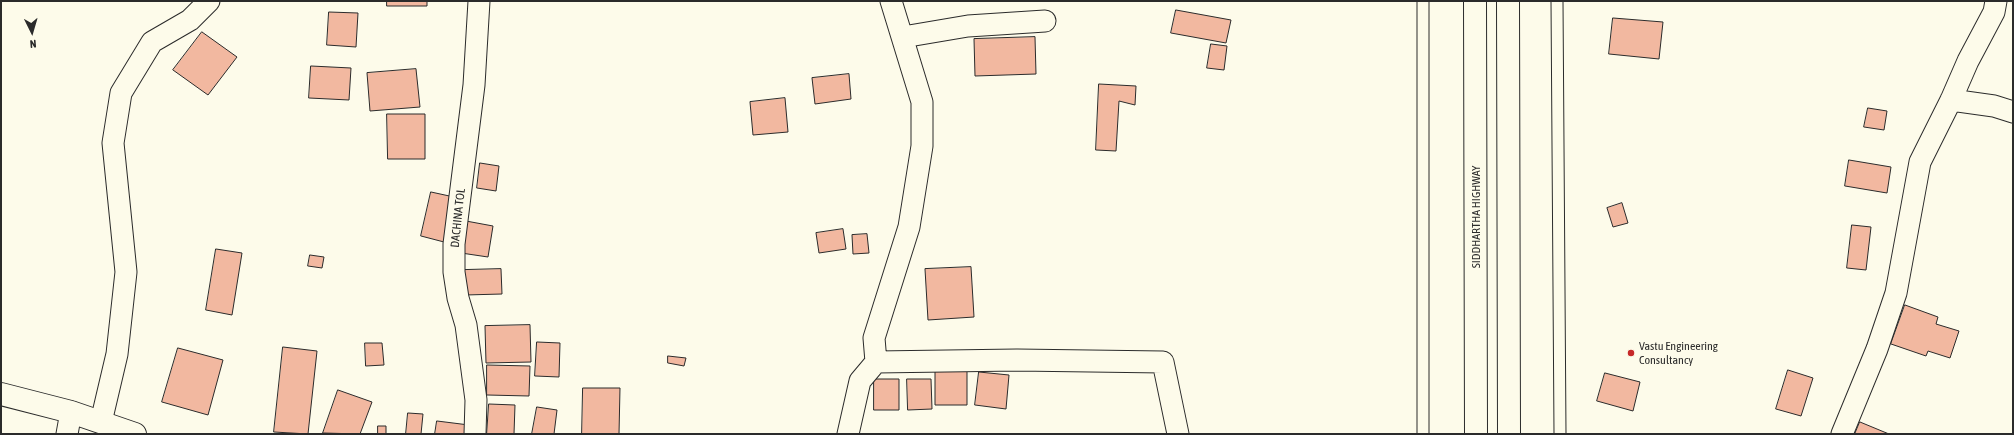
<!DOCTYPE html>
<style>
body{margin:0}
#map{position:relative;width:2014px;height:435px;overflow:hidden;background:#fdfbea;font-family:"Asap Condensed",sans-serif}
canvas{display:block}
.frame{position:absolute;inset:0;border:2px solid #2b2b2b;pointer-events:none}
.north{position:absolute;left:12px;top:12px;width:40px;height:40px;-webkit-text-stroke:3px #fdfbea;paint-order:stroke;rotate:175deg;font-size:11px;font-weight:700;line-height:16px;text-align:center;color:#2b2b2b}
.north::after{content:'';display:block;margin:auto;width:14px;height:18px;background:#2b2b2b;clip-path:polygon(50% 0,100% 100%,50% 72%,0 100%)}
</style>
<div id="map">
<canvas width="2014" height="435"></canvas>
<div class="frame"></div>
<div class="north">N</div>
</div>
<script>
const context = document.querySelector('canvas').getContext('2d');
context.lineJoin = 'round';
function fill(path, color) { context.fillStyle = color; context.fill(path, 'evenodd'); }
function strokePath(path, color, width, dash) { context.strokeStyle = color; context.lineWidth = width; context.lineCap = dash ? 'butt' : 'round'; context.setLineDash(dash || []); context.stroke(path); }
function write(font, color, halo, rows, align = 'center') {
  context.font = font + ' "Asap Condensed",sans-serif'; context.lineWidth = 3; context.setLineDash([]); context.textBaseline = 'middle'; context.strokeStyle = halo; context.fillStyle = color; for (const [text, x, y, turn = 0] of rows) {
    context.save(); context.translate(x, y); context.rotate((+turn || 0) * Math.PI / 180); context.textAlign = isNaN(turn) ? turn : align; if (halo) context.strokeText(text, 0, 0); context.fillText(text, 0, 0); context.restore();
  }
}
const building = new Path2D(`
 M 387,1 L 427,1 L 427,6 L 387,6 Z
 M 1176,10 L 1231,20 L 1226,43 L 1171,33 Z
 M 329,12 L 358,13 L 356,47 L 327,45 Z
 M 1613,18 L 1663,22 L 1659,59 L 1609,54 Z
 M 202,32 L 237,57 L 208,95 L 173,70 Z
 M 1035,37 L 1036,74 L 975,76 L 974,39 Z
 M 1211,44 L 1227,46 L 1224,70 L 1207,68 Z
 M 311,66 L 351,68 L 349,100 L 309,98 Z
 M 416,69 L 420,107 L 370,111 L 367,73 Z
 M 849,74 L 851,99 L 815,104 L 812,78 Z
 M 1099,84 L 1136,86 L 1135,105 L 1119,101 L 1116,151 L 1096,150 Z
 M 785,98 L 788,132 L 753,135 L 750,102 Z
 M 1868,108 L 1887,111 L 1884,130 L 1864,127 Z
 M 387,114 L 425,114 L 425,159 L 388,159 Z
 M 1849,160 L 1891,167 L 1887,193 L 1845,186 Z
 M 480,163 L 499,166 L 496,191 L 477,188 Z
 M 431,192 L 454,197 L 444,242 L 421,236 Z
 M 1622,203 L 1628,223 L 1613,227 L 1607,208 Z
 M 466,221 L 493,226 L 488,257 L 461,253 Z
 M 1852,225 L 1871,227 L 1866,270 L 1847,268 Z
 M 843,229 L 846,249 L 819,253 L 816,233 Z
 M 867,234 L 869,253 L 853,254 L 852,235 Z
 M 216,249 L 242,253 L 232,315 L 206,310 Z
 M 310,255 L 324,257 L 322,268 L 308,266 Z
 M 971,267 L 974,317 L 928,320 L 925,269 Z
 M 501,269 L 502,294 L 465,295 L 464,270 Z
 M 1905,305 L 1938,317 L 1936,324 L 1959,331 L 1950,358 L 1928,351 L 1926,356 L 1891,344 Z
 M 530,325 L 531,362 L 486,363 L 485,326 Z
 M 537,342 L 560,343 L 559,377 L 535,376 Z
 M 365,343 L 382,343 L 384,365 L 366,366 Z
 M 283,347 L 317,351 L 308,434 L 274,432 Z
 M 178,348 L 223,360 L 208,415 L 162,402 Z
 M 668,356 L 686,358 L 684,366 L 668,363 Z
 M 487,365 L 530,366 L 529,396 L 487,395 Z
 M 967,366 L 967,405 L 935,405 L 935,367 Z
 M 1788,370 L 1813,378 L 1801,416 L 1776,409 Z
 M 979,372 L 1009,375 L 1006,409 L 975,405 Z
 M 1605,373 L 1640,382 L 1633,411 L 1597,401 Z
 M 874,379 L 899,379 L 899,410 L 874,410 Z
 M 907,379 L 931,379 L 932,409 L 908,410 Z
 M 583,388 L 620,388 L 619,434 L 582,434 Z
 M 338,390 L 372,402 L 360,434 L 323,433 Z
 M 489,404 L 515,405 L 514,434 L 487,434 Z
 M 537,407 L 557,410 L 554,434 L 532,434 Z
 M 408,413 L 423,414 L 421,434 L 406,434 Z
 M 437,421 L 469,425 L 468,434 L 435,434 Z
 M 1860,422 L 1889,434 L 1855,434 Z
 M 378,426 L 386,426 L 386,434 L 378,434 Z`);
fill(building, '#f2b8a0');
strokePath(building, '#2b2b2b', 1);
const lane = new Path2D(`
 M 1423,1 L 1423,434
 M 1557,1 L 1560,434`);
const street = new Path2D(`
 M 903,37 L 968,26 L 1045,21
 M 1951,100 L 1994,106 L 2013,112
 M 876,362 L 1017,360 L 1163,362 L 1178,434
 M 101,422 L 117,354 L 126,272 L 113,143 L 121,93 L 152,42 L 190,20 L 209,1
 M 67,434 L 71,412
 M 475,434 L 476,400 L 466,325 L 458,298 L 454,272 L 454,244 L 474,85 L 479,1
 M 848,434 L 860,381 L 876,362 L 874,338 L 909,227 L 922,146 L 922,102 L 891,1
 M 1842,434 L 1877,349 L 1896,293 L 1920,162 L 1951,100 L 1968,61 L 1994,12 L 1996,1`);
const secondary = new Path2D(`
 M 1,394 L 71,412 L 135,434`);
const highway = new Path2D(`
 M 1475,1 L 1476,434
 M 1508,1 L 1509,434`);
strokePath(lane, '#2b2b2b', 13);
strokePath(street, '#2b2b2b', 23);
strokePath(secondary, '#2b2b2b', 24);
strokePath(highway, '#2b2b2b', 24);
strokePath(lane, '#fdfbea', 11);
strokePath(street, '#fdfbea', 21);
strokePath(secondary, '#fdfbea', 22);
strokePath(highway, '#fdfbea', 22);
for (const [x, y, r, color] of [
 [1631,353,4,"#c62828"]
]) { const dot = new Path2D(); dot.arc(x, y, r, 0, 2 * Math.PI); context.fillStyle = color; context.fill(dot); strokePath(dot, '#fdfbea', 1.5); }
write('12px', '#2b2b2b', '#fdfbea', [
 ["SIDDHARTHA HIGHWAY",1476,217,-90],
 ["DACHINA TOL",458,218,-84]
]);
write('12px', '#2b2b2b', '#fdfbea', [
 ["Vastu Engineering",1639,346],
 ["Consultancy",1639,360]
], 'left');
</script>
